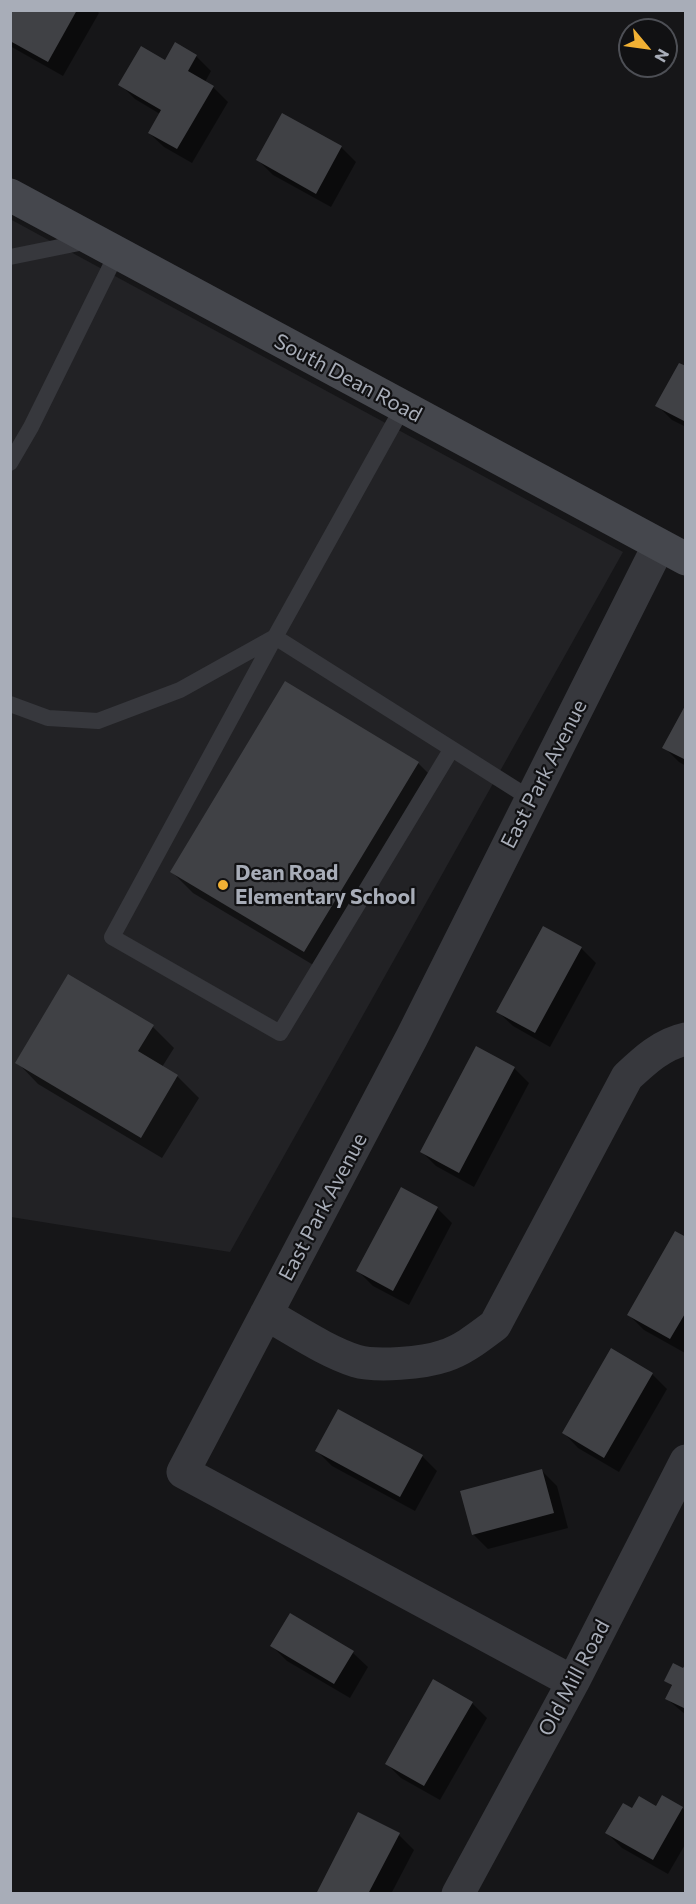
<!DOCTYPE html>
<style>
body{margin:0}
#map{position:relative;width:696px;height:1904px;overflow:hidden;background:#161618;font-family:Commissioner,sans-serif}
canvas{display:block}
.frame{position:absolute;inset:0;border:12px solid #a8adb8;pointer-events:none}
.north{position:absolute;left:618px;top:18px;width:60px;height:60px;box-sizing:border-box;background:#111113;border:2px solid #4d4f55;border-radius:50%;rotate:119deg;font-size:16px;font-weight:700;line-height:24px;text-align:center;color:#a8adb8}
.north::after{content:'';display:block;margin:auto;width:21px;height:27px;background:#f2b134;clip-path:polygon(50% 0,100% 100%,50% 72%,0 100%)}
</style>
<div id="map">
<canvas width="696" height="1904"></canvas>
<div class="frame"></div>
<div class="north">N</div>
</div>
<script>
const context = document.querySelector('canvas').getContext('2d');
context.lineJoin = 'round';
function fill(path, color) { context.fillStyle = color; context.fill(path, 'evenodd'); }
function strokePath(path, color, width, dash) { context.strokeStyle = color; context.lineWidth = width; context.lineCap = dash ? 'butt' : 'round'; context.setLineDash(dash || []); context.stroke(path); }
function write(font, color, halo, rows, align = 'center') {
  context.font = font + ' Commissioner,sans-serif'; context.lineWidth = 4.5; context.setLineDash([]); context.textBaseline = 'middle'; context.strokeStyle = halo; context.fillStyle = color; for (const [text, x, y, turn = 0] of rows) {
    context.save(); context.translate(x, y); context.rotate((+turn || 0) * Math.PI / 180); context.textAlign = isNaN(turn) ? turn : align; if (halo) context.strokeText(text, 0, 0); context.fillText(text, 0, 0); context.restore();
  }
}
fill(new Path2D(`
 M 10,219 L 623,552 L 230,1252 L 11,1217 Z`), '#222225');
fill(new Path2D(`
 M 10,10 L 96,10 L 99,13 L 63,76 L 10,46 Z
 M 176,44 L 196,56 L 211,71 L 205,82 L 213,87 L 228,102 L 192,163 L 164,147 L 149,133 L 160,114 L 135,99 L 120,84 L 166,62 Z
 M 283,115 L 341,147 L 356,162 L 331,207 L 273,175 L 258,160 Z
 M 686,368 L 686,427 L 672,420 L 657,405 Z
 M 686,707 L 686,766 L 679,762 L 664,747 Z
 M 418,763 L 439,784 L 325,972 L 193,893 L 172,872 Z
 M 581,948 L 596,963 L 550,1047 L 513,1026 L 498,1012 Z
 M 153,1027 L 174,1048 L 162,1067 L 177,1076 L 199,1098 L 162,1158 L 38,1084 L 17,1062 Z
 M 514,1068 L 529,1083 L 474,1187 L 436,1166 L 421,1151 Z
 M 437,1208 L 452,1223 L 409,1305 L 373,1286 L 358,1271 Z
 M 686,1239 L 686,1352 L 685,1353 L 644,1330 L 629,1315 Z
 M 652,1374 L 667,1389 L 619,1472 L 578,1448 L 564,1433 Z
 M 317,1451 L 422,1456 L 437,1471 L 415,1511 L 332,1466 Z
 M 542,1471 L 557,1486 L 568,1528 L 488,1549 L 473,1534 Z
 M 272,1646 L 353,1653 L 368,1667 L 350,1698 L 287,1661 Z
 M 686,1666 L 686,1715 L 667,1699 L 673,1687 L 666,1680 L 683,1670 Z
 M 472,1703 L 487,1718 L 440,1800 L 401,1778 L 386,1763 Z
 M 656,1808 L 682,1808 L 686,1812 L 686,1843 L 668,1874 L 622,1848 L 607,1833 L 633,1810 Z
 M 399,1835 L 414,1850 L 391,1894 L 317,1894 Z`), '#0007');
fill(new Path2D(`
 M 10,10 L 77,10 L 48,62 L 10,41 Z
 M 175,42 L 197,55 L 188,71 L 214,86 L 177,149 L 148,133 L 161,110 L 118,85 L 141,46 L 165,60 Z
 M 282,113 L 342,146 L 316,194 L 256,160 Z
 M 679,363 L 686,366 L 686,422 L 655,406 Z
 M 285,681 L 419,762 L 304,952 L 170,872 Z
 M 686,704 L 686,760 L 662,748 Z
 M 543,926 L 582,947 L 535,1033 L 496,1012 Z
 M 68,974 L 154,1025 L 138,1051 L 178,1075 L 141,1138 L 15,1063 Z
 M 476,1046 L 515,1067 L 459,1173 L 420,1152 Z
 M 401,1187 L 438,1207 L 393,1291 L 356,1271 Z
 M 675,1231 L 686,1237 L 686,1312 L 670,1339 L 627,1315 Z
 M 611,1348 L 653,1373 L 604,1458 L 562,1433 Z
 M 338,1409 L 423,1455 L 400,1497 L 315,1451 Z
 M 542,1469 L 554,1513 L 472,1535 L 460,1491 Z
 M 290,1613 L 354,1651 L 334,1684 L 270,1646 Z
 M 673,1663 L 683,1668 L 686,1663 L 686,1709 L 665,1699 L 672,1685 L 664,1681 Z
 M 433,1679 L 473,1702 L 424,1786 L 385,1764 Z
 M 662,1795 L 683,1807 L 653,1860 L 605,1833 L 623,1803 L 632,1808 L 639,1796 L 656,1806 Z
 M 358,1812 L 400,1833 L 368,1894 L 316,1894 Z`), '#404145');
strokePath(new Path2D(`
 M 10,257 L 89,241
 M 10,463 L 31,427 L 117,253
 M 10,704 L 48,718 L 98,721 L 180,690 L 275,637 L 403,407
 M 451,750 L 280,1033 L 112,937 L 275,637 L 531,799`), '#37383d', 16);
strokePath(new Path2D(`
 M 266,1314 C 295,1330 325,1351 356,1361 C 376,1367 424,1363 444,1356 C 463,1350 479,1337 495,1325 L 627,1077 C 644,1061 662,1044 686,1039
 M 573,1682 L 183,1472 L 412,1037 L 659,545
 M 458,1894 L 573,1682 L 686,1461`), '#37383d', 33);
strokePath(new Path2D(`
 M 10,195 L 686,559`), '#45474d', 33);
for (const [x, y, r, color] of [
 [223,885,6,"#f2b134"]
]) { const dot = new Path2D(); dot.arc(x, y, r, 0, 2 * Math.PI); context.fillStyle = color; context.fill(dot); strokePath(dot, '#111113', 2); }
write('21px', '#a8adb8', '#111113', [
 ["South Dean Road",348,378,28],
 ["East Park Avenue",544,774,-63],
 ["East Park Avenue",323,1207,-62],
 ["Old Mill Road",574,1678,-62]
]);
write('bold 21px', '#a8adb8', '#111113', [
 ["Dean Road",235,873],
 ["Elementary School",235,897]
], 'left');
</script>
